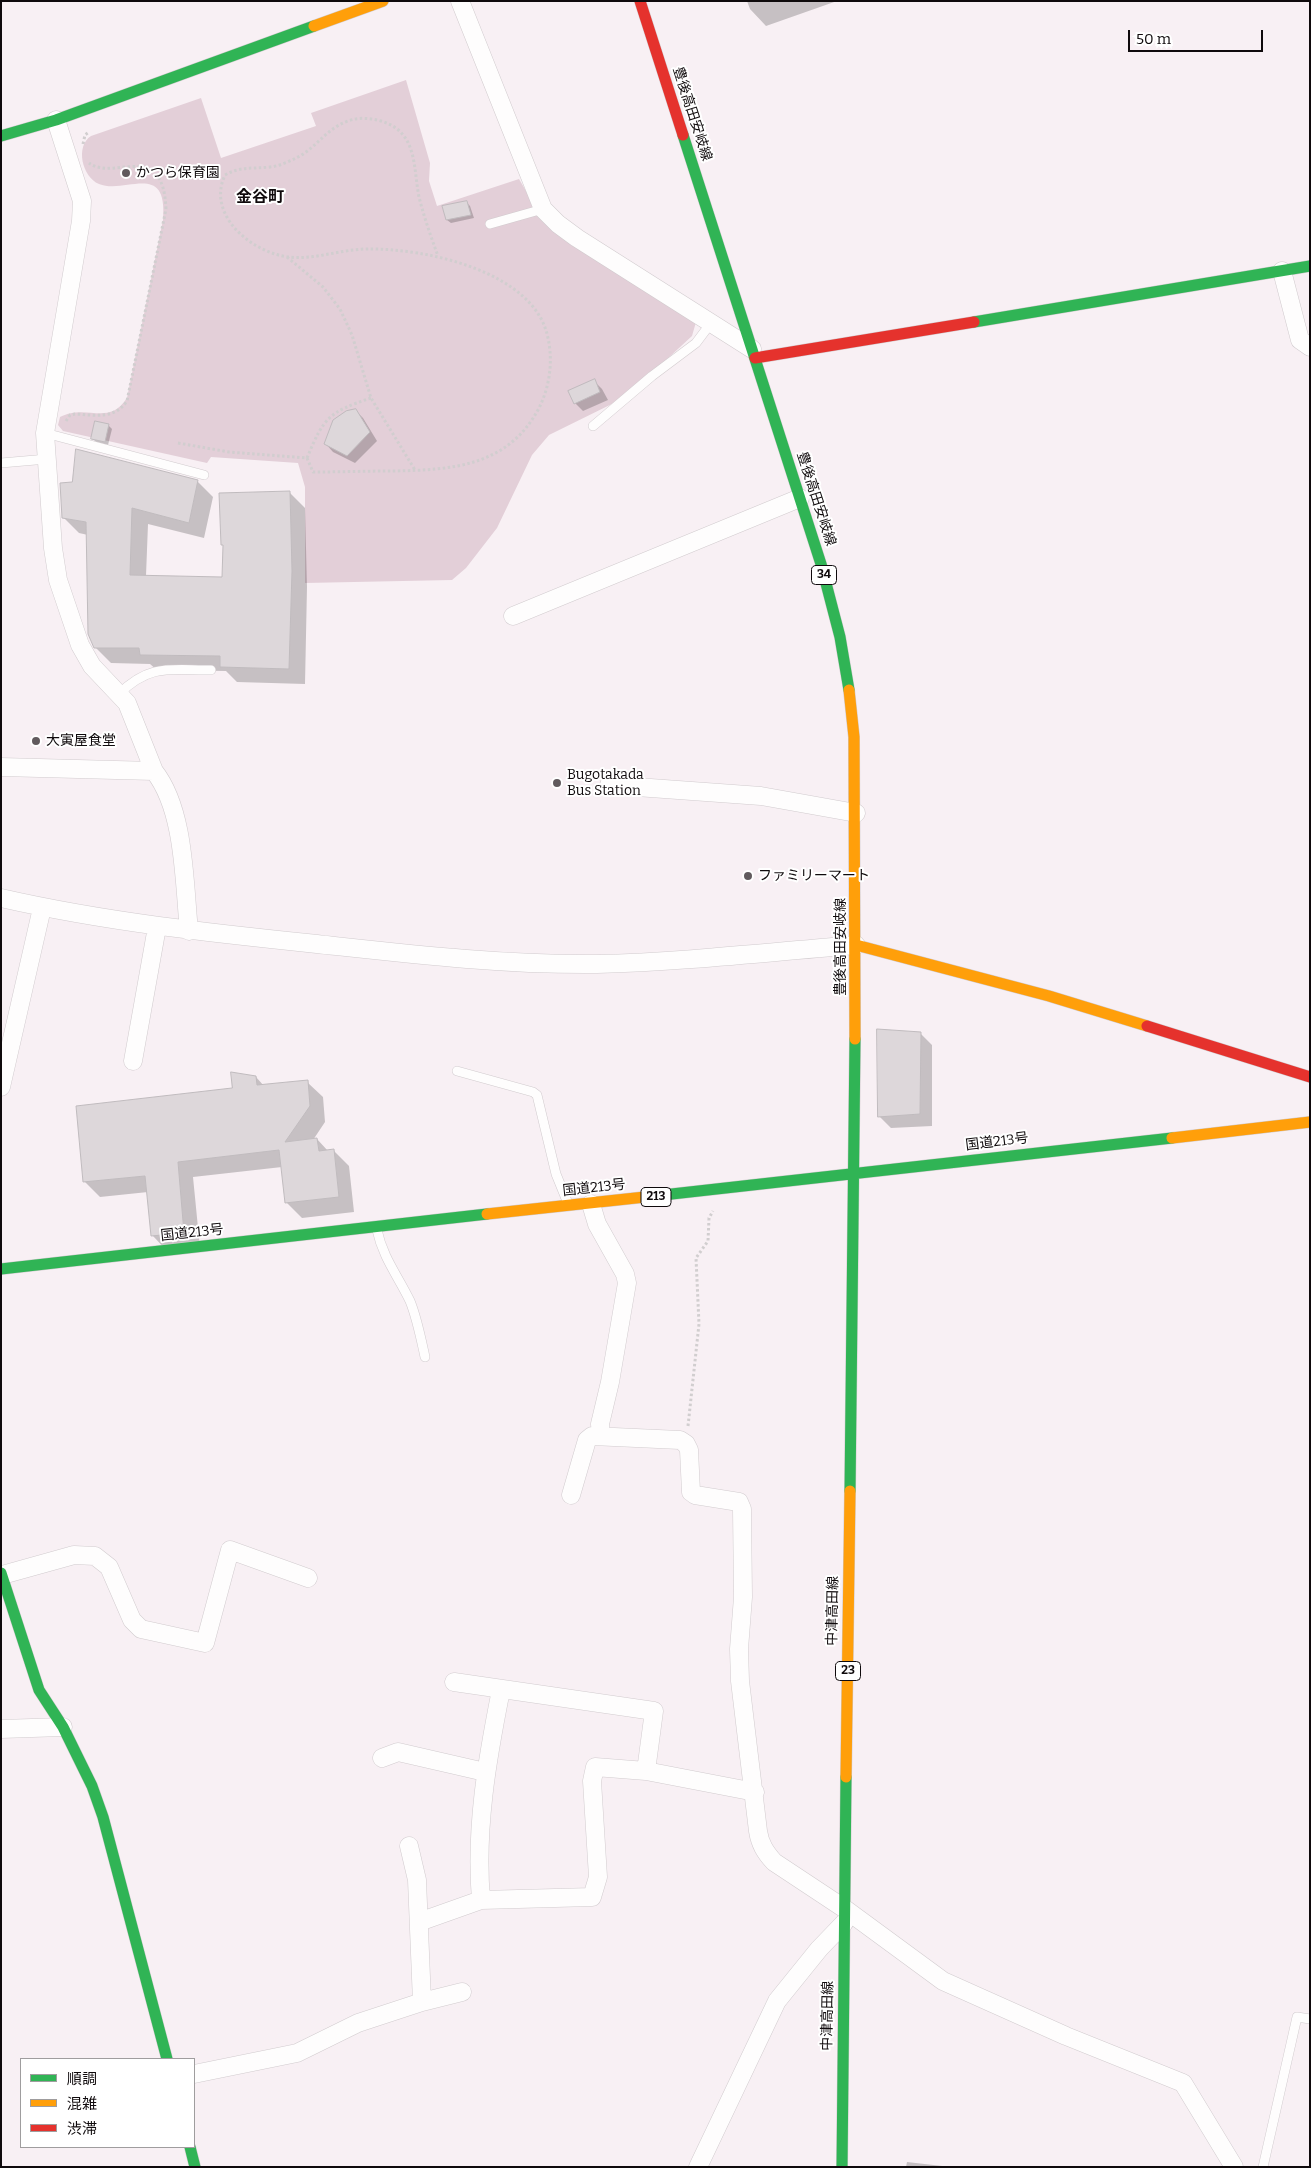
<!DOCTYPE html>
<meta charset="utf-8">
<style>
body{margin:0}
#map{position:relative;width:1311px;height:2168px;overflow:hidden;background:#f8f0f4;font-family:Bitter,"Noto Sans JP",serif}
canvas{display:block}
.frame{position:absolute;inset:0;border:2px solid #0f0a0c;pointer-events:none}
.legend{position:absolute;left:20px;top:2058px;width:175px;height:90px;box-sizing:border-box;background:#fff;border:1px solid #9f9d9e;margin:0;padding:6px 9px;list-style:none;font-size:15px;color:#0f0a0c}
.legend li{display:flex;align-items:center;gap:10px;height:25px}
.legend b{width:25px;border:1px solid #9f9d9e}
.scale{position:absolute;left:1128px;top:30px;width:135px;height:22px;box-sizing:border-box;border:2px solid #0f0a0c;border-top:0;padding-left:6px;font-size:15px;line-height:18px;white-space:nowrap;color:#0f0a0c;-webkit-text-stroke:4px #fff;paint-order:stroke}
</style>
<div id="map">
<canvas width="1311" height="2168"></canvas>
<div class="frame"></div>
<ul class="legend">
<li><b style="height:6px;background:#30b455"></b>順調</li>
<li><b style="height:6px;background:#ff9f0a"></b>混雑</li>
<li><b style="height:6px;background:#e5322d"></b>渋滞</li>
</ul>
<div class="scale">50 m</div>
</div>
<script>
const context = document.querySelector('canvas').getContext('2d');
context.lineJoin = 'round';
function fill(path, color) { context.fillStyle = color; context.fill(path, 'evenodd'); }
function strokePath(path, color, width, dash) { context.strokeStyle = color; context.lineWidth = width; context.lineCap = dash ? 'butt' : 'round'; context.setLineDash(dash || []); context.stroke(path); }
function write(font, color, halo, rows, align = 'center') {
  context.font = font + ' Bitter,"Noto Sans JP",serif'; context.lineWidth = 4; context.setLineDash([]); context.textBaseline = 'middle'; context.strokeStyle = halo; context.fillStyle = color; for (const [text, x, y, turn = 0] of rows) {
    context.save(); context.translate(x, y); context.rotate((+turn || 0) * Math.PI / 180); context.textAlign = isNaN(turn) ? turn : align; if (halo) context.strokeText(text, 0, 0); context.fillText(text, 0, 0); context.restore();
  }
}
fill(new Path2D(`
 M 406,80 L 430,163 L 429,181 L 437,206 L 519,179 L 540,215 L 696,322 L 692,336 L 626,397 L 549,435 L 532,455 L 497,528 L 466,568 L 452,580 L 305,583 L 305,487 L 298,463 L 211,457 L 207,463 L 63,431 L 58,425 L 60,417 C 87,403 108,427 127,398 L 163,220 C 168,160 125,195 99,184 C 82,177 75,146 91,136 L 201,98 L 221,158 L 316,126 L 311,113 Z`), '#e3cfd8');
fill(new Path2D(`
 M 747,1 L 837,1 L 766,26 L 750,9 Z
 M 466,202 L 470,206 L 474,218 L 451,223 L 447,220 Z
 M 594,381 L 602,389 L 608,400 L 583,411 L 575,403 Z
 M 355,410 L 363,418 L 377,441 L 355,463 L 333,452 L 325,443 Z
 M 108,425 L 112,429 L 108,445 L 96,442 L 92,438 Z
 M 197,481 L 213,497 L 204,538 L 148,524 L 146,576 L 223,578 L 224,547 L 222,544 L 289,492 L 305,508 L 307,587 L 305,684 L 237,682 L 226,671 L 157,670 L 150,664 L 111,663 L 95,647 L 88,535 L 79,533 L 63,517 Z
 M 920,1033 L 932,1045 L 932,1126 L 891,1128 L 879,1116 Z
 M 256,1077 L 264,1086 L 307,1082 L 323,1097 L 325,1122 L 313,1140 L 317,1139 L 328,1151 L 333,1150 L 349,1166 L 354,1212 L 302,1218 L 286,1202 L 282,1167 L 193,1177 L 200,1248 L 168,1252 L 153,1236 L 148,1192 L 100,1197 L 84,1181 Z
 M 907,2162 L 951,2167 L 906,2167 Z`), '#0003');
const building = new Path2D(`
 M 467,201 L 471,215 L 446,220 L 442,206 Z
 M 595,379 L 600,392 L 574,404 L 568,391 Z
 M 356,409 L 370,432 L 347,456 L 324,444 L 333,420 L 346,411 Z
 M 95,421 L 109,424 L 105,442 L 91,439 Z
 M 76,449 L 198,480 L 189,523 L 132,508 L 130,575 L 222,577 L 223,545 L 221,545 L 219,493 L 290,491 L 292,571 L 289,669 L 220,667 L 220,656 L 140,655 L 139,648 L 94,648 L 88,634 L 86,522 L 62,518 L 60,483 L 72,482 Z
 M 877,1029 L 921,1032 L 920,1114 L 878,1117 Z
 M 231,1072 L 256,1076 L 257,1085 L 308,1080 L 310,1106 L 285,1142 L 317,1138 L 319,1151 L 334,1149 L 339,1197 L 285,1203 L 279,1150 L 178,1162 L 184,1233 L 151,1236 L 145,1176 L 83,1182 L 76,1106 L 232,1088 Z`);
fill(building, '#ddd7da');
strokePath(building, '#c0bbbe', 1);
const lane = new Path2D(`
 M 490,224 L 543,209
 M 593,426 L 652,376 L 696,343 L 711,323
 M 45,433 L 204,475
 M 1,463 L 47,459
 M 119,694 C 150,663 171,670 211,670
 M 457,1071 L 533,1092 L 537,1095 L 556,1174 L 567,1201
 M 377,1230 C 383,1258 398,1276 410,1301 C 417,1318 421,1339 425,1357
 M 1263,2167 L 1297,2017 L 1310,2019`);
const street = new Path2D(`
 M 460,1 L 543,209 L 558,224 L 577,238 L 752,349
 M 56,120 L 82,201 L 81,221 L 45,433 L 53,548 L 58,580 L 80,645 L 92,666 L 127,703 L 154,771
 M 1282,271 L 1300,340 L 1310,347
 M 513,616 L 800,498
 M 1,767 L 154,771 C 185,810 184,882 189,931
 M 609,785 L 761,796 L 856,813
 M 1,898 C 106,922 211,933 317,944 C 410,954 504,965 597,964 C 683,962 770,952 856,945
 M 133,1061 L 157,927
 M 1,1087 L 42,908
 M 591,1204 L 597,1224 L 625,1274 L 627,1283 L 610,1382 L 600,1424 L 601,1436
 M 571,1495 L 587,1440 L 592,1436 L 680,1440 L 686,1444 L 689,1450 L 691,1492 L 695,1495 L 739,1502 L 742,1509 L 743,1597 L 739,1649 L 740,1681 L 758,1831 C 760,1844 765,1852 774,1862 L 845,1909 L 943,1981 L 1066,2036 L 1183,2083 L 1234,2167
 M 2,1575 L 74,1555 L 95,1556 L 109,1567 L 132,1620 L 141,1629 L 205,1643 L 230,1550 L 308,1578
 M 454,1682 L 654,1711 L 646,1771
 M 1,1729 L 63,1727
 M 382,1758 L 398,1752 L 485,1772
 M 409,1846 L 417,1880 L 422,2002
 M 481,1900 C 475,1829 487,1760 501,1690
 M 419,1922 L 481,1900 L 592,1897 L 598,1877 L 592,1781 L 595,1767 L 646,1771 L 755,1792
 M 194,2074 L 297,2053 L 358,2023 L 422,2002 L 462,1992
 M 698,2167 L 777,2001 L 819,1949 L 844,1923`);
const fast = new Path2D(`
 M 683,135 L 821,564 L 840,637 L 849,690
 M 1,136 L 56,120 L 314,26
 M 974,322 L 1310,266
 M 645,1197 L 1172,1138
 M 1,1269 L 487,1214
 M 850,1491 L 855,1039
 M 1,1573 L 39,1690 L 63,1727 L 92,1786 L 103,1817 L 167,2059
 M 190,2147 L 195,2167
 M 842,2167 L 846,1777`);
const slow = new Path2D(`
 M 314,26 L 383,1
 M 849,690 L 854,737 L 855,1039
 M 856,945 L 1049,996 L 1147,1026
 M 1172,1138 L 1310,1122
 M 487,1214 L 645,1197
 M 846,1777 L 850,1491`);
const jam = new Path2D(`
 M 640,1 L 683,135
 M 755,358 L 974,322
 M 1147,1026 L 1310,1077`);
strokePath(lane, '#d1cbce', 10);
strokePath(street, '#d1cbce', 19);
strokePath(fast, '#d1cbce', 12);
strokePath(slow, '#d1cbce', 12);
strokePath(jam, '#d1cbce', 12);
strokePath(new Path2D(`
 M 83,144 L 85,135 L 89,132
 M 287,257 L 323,287 L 340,309 L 352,335 L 371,398 L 415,470
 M 66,421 L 70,415 L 75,414 C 95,415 114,420 127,401 L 166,209 C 163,138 115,182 89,163
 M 178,443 L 229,452 L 307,458 C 324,417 329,412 371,398
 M 307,458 L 313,472 C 339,472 366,471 392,471 C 451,470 508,467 539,408 C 550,386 553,361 548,338 C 535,271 424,248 368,249 C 341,249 316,260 289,257 C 252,253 206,215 225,175 C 241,166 253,169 270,167 C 280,166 290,161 298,157 C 317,147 327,128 348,121 C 359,117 370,118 381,121 C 418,132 413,167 419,197 C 424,217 431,237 438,256
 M 688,1426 L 699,1324 L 696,1258 L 708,1241 L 709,1218 L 713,1211`), '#d1cecf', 3, [2.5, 2.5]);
strokePath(lane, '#fefdfd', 9);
strokePath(street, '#fefdfd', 18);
strokePath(fast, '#30b455', 11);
strokePath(slow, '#ff9f0a', 11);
strokePath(jam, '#e5322d', 11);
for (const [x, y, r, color] of [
 [126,173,5,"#615a5d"],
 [36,741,5,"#615a5d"],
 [557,783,5,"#615a5d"],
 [748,876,5,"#615a5d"]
]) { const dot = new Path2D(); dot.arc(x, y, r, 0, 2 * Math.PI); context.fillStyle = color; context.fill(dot); strokePath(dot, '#fff', 2); }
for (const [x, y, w] of [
 [824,575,25],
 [656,1197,30],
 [848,1671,25]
]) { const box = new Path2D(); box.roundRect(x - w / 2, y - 9.5, w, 19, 4); context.fillStyle = '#fff'; context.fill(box); strokePath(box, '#0f0a0c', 1); }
write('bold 12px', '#0f0a0c', null, [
 ["34",824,575],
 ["213",656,1197],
 ["23",848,1671]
]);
write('14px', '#0f0a0c', '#fff', [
 ["豊後高田安岐線",692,114,72],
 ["豊後高田安岐線",816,499,72],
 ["豊後高田安岐線",841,947,-90],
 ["国道213号",997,1142,-7],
 ["国道213号",594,1188,-6],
 ["国道213号",192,1233,-6],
 ["中津高田線",833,1611,-89],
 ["中津高田線",828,2016,-89]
]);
write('14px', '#0f0a0c', '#fff', [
 ["かつら保育園",136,173],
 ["大寅屋食堂",46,741],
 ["Bugotakada",567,775],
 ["Bus Station",567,791],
 ["ファミリーマート",758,876]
], 'left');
write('bold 16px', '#0f0a0c', '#fff', [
 ["金谷町",260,198]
]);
</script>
